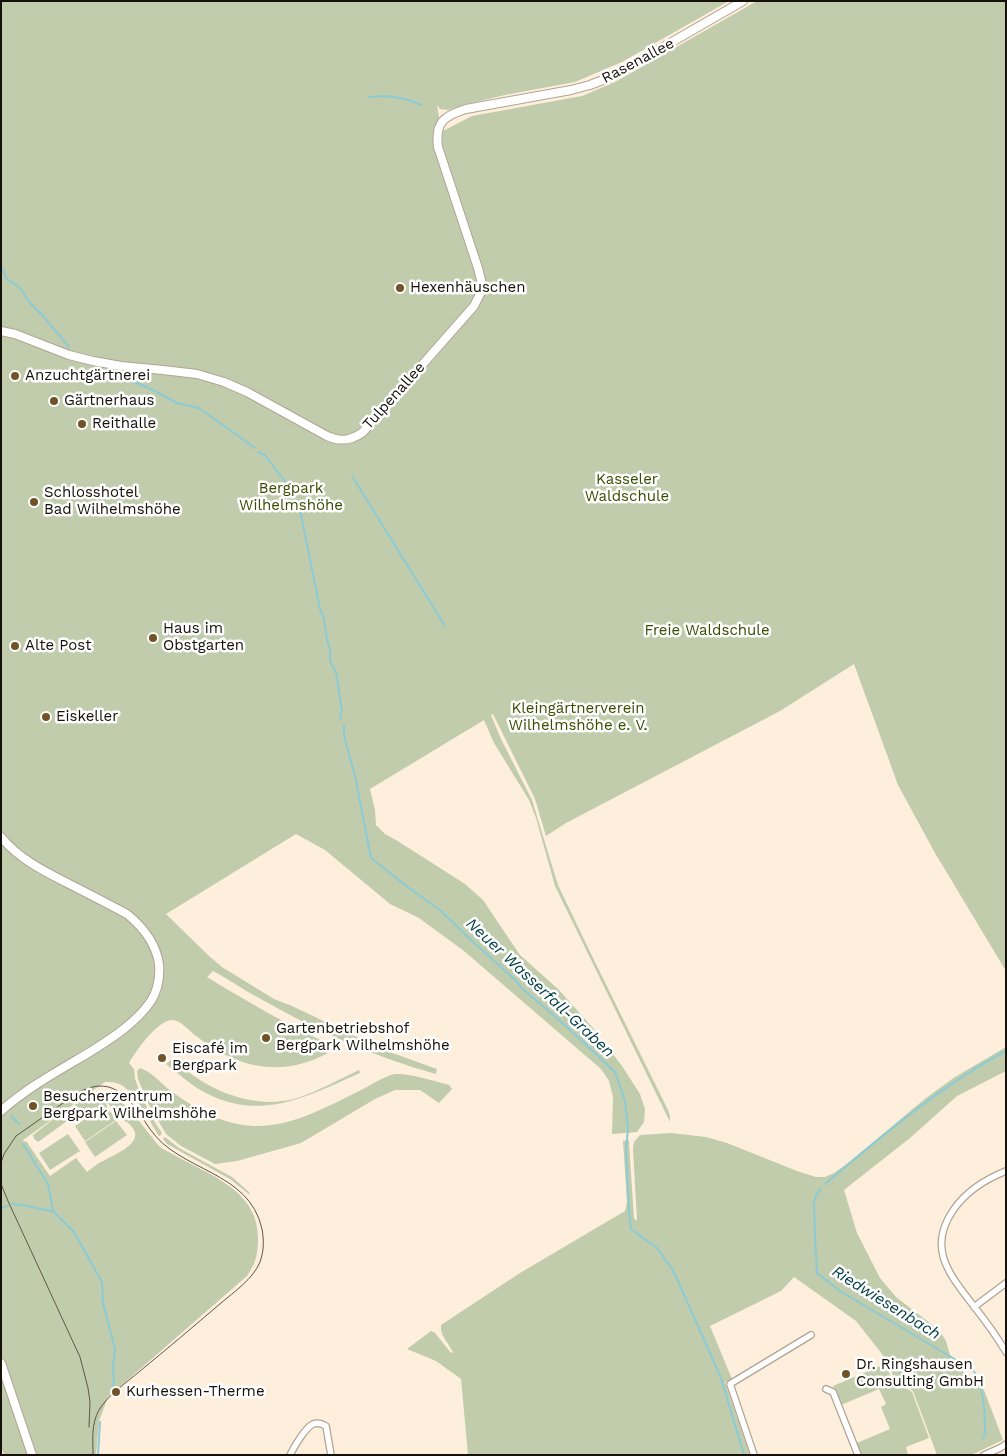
<!DOCTYPE html>
<meta charset="utf-8">
<style>
body{margin:0}
#map{position:relative;width:1007px;height:1456px;overflow:hidden;background:#feeedc;font-family:"Work Sans",sans-serif}
canvas{display:block}
.frame{position:absolute;inset:0;border:2px solid #151009;pointer-events:none}
</style>
<div id="map">
<canvas width="1007" height="1456"></canvas>
<div class="frame"></div>
</div>
<script>
const context = document.querySelector('canvas').getContext('2d');
context.lineJoin = 'round';
function fill(path, color) { context.fillStyle = color; context.fill(path, 'evenodd'); }
function strokePath(path, color, width, dash) { context.strokeStyle = color; context.lineWidth = width; context.lineCap = dash ? 'butt' : 'round'; context.setLineDash(dash || []); context.stroke(path); }
function write(font, color, halo, rows, align = 'center') {
  context.font = font + ' "Work Sans",sans-serif'; context.lineWidth = 5; context.setLineDash([]); context.textBaseline = 'middle'; context.strokeStyle = halo; context.fillStyle = color; for (const [text, x, y, turn = 0] of rows) {
    context.save(); context.translate(x, y); context.rotate((+turn || 0) * Math.PI / 180); context.textAlign = isNaN(turn) ? turn : align; if (halo) context.strokeText(text, 0, 0); context.fillText(text, 0, 0); context.restore();
  }
}
fill(new Path2D(`
 M 1,1 L 729,1 L 622,62 L 575,82 L 505,95 L 463,105 L 448,110 L 440,109 L 437,105 L 442,135 L 443,131 L 472,116 L 582,96 L 615,82 L 757,1 L 1006,1 L 1006,971 L 935,853 L 898,785 L 854,664 L 780,711 L 566,823 L 546,836 L 535,799 L 493,714 L 491,715 L 501,739 L 532,800 L 558,885 L 592,956 L 668,1110 L 670,1116 L 670,1122 L 555,886 L 536,818 L 529,800 L 494,743 L 484,720 L 370,789 L 375,810 L 376,825 L 385,834 L 396,840 L 465,884 L 483,900 L 520,955 L 558,989 L 593,1028 L 622,1066 L 640,1094 L 645,1109 L 644,1122 L 637,1132 L 612,1134 L 613,1097 L 609,1081 L 601,1069 L 464,951 L 419,918 L 390,904 L 325,850 L 296,834 L 166,914 L 209,956 L 222,967 L 274,999 L 292,1006 L 384,1050 L 437,1069 L 436,1074 C 374,1057 315,1030 259,998 C 243,990 229,979 213,971 L 207,977 C 249,1003 292,1027 337,1048 C 286,1079 241,1071 196,1036 C 189,1031 180,1019 171,1020 C 156,1022 136,1051 129,1063 L 134,1069 L 135,1079 L 139,1090 L 152,1118 L 162,1133 L 160,1136 L 159,1136 C 150,1122 135,1092 121,1085 C 116,1082 111,1082 105,1082 L 23,1140 L 24,1142 L 26,1141 L 50,1176 L 76,1158 L 87,1172 C 90,1170 93,1167 96,1165 C 107,1157 150,1144 130,1125 C 128,1122 124,1121 121,1118 C 116,1114 112,1108 108,1103 L 106,1105 L 116,1120 L 85,1141 L 75,1126 L 105,1105 L 77,1122 L 72,1123 L 67,1121 L 38,1142 L 34,1139 L 33,1135 C 49,1123 85,1092 106,1094 C 121,1096 141,1123 150,1135 C 153,1138 156,1143 160,1147 C 164,1150 171,1153 176,1156 C 210,1175 258,1191 258,1237 C 258,1254 256,1263 247,1276 L 108,1397 L 99,1421 L 96,1455 L 4,1455 L 1,1447 Z
 M 1006,1047 L 1006,1071 L 957,1096 L 910,1138 L 844,1190 L 857,1233 L 880,1278 L 896,1297 L 939,1330 L 946,1341 L 952,1362 L 984,1390 L 1003,1440 L 971,1455 L 937,1455 L 913,1391 L 894,1377 L 882,1354 L 856,1321 L 794,1277 L 781,1291 L 710,1326 L 732,1379 L 725,1382 L 750,1455 L 468,1455 L 461,1379 L 436,1361 L 407,1349 L 431,1331 L 435,1333 L 451,1353 L 453,1352 L 443,1336 L 441,1330 L 441,1325 L 444,1323 L 520,1273 L 625,1211 L 627,1202 L 623,1141 L 629,1140 L 629,1143 L 634,1218 L 637,1221 L 633,1149 L 634,1142 L 640,1135 L 671,1133 L 706,1137 L 727,1143 L 797,1171 L 816,1177 L 825,1177 L 834,1173 L 848,1163 L 926,1098 L 955,1077 Z
 M 172,1059 C 182,1066 190,1074 200,1080 C 230,1099 269,1109 303,1096 C 322,1089 340,1079 359,1070 L 360,1073 C 310,1095 264,1121 210,1095 C 194,1088 180,1075 166,1064 Z
 M 140,1068 C 150,1071 159,1081 167,1088 C 192,1107 221,1125 254,1126 C 294,1127 330,1105 365,1088 C 372,1084 389,1074 396,1074 C 409,1073 435,1081 449,1085 L 452,1089 L 439,1103 L 420,1090 L 395,1090 L 375,1099 L 301,1143 L 237,1161 L 215,1164 L 181,1146 L 166,1134 L 148,1103 L 138,1079 L 137,1071 Z
 M 116,1121 L 127,1135 L 95,1157 L 85,1142 Z
 M 68,1134 L 80,1151 L 50,1170 L 39,1153 Z
 M 165,1137 L 179,1148 L 232,1177 L 249,1192 L 250,1195 L 230,1179 L 167,1144 L 163,1139 Z
 M 885,1364 L 892,1379 L 912,1392 L 929,1438 L 906,1447 L 908,1455 L 861,1455 L 857,1443 L 890,1429 L 881,1407 L 886,1404 L 879,1389 L 841,1405 L 833,1386 Z`), '#c0ccac');
strokePath(new Path2D(`
 M 369,97 C 387,95 405,97 421,105
 M 1,266 L 7,279 L 19,287 L 30,303 L 43,316 L 69,347
 M 110,373 L 149,388 L 177,403 L 199,408 L 255,448
 M 258,452 L 265,455 L 283,479 L 300,510 L 320,609 L 324,618 L 327,640 L 330,649 L 330,661 L 336,672 L 342,711 L 340,716 L 341,719
 M 352,476 L 445,626
 M 344,725 L 344,736 L 355,776 L 371,858 L 405,885 L 441,911 L 471,940 L 511,976 L 524,990 L 567,1027 L 615,1072 L 625,1101 L 628,1129 L 626,1149 L 629,1211 L 631,1229 L 657,1248 L 673,1270 L 721,1378 L 744,1455
 M 11,1116 L 19,1124
 M 23,1144 L 48,1184 L 53,1211
 M 825,1184 C 882,1136 940,1086 1006,1051
 M 821,1189 L 816,1195 L 814,1203 L 815,1238 L 817,1273 L 840,1291 L 973,1370 C 984,1385 985,1413 985,1431 L 986,1433 L 983,1438
 M 12,1204 C 26,1204 39,1210 53,1211 L 74,1232 L 102,1282 L 103,1303 L 115,1349 L 113,1367 L 114,1389
 M 1,1208 L 8,1206
 M 98,1455 L 100,1422`), '#8bcbd5', 2);
const street = new Path2D(`
 M 1006,1171 C 986,1179 966,1192 954,1209 C 927,1247 948,1273 973,1305 C 984,1319 996,1335 1006,1352
 M 974,1307 L 1006,1283
 M 826,1389 L 833,1392 L 858,1455
 M 290,1455 C 294,1447 305,1428 313,1424 C 318,1422 322,1424 326,1426 L 331,1455
 M 754,1455 L 730,1384 L 811,1335
 M 984,1455 L 1000,1448 L 1006,1444`);
const secondary = new Path2D(`
 M 1,331 L 15,334 L 69,355 L 93,361 L 121,366 L 163,370 L 197,374 L 224,382 L 247,392 L 327,436 C 340,442 351,441 363,432 L 474,306 L 482,290 L 481,280 L 478,268 L 438,147 C 435,123 443,116 466,109 L 571,90 L 590,85 L 613,76 L 743,1
 M 1,837 C 21,861 48,873 75,887 C 93,896 110,905 127,914 C 143,927 156,944 159,964 C 160,977 158,990 151,1001 C 136,1023 112,1038 90,1052 C 60,1070 28,1087 1,1111
 M 1,1363 L 32,1455`);
strokePath(street, '#b2a493', 8);
strokePath(secondary, '#b2a493', 10);
strokePath(street, '#fff', 5.5);
strokePath(secondary, '#fff', 8);
strokePath(new Path2D(`
 M 1,1163 L 4,1154 L 16,1136 L 79,1092 C 116,1073 132,1103 150,1129 C 179,1172 249,1170 262,1229 C 264,1240 264,1251 260,1262 C 253,1279 234,1292 221,1303 C 194,1326 167,1349 140,1371 C 126,1383 108,1395 99,1410 C 91,1424 93,1440 93,1455
 M 1,1184 L 8,1201 L 80,1357 L 88,1388 L 90,1402 L 89,1427`), '#5e564b', 1);
for (const [x, y, r, color] of [
 [400,288,5,"#705327"],
 [15,376,5,"#705327"],
 [54,401,5,"#705327"],
 [82,424,5,"#705327"],
 [34,502,5,"#705327"],
 [153,638,5,"#705327"],
 [15,646,5,"#705327"],
 [46,717,5,"#705327"],
 [266,1038,5,"#705327"],
 [162,1058,5,"#705327"],
 [33,1106,5,"#705327"],
 [846,1374,5,"#705327"],
 [116,1392,5,"#705327"]
]) { const dot = new Path2D(); dot.arc(x, y, r, 0, 2 * Math.PI); context.fillStyle = color; context.fill(dot); strokePath(dot, '#fff', 2); }
write('15px', '#151009', '#fff', [
 ["Rasenallee",638,61,-28],
 ["Tulpenallee",394,396,-48]
]);
write('15px', '#151009', '#fff', [
 ["Hexenhäuschen",410,288],
 ["Anzuchtgärtnerei",25,376],
 ["Gärtnerhaus",64,401],
 ["Reithalle",92,424],
 ["Schlosshotel",44,493],
 ["Bad Wilhelmshöhe",44,510],
 ["Haus im",163,629],
 ["Obstgarten",163,646],
 ["Alte Post",25,646],
 ["Eiskeller",56,717],
 ["Gartenbetriebshof",276,1029],
 ["Bergpark Wilhelmshöhe",276,1046],
 ["Eiscafé im",172,1049],
 ["Bergpark",172,1066],
 ["Besucherzentrum",43,1097],
 ["Bergpark Wilhelmshöhe",43,1114],
 ["Dr. Ringshausen",856,1365],
 ["Consulting GmbH",856,1382],
 ["Kurhessen-Therme",126,1392]
], 'left');
write('15px', '#3a4c00', '#fff', [
 ["Kasseler",627,480],
 ["Waldschule",627,497],
 ["Bergpark",291,489],
 ["Wilhelmshöhe",291,506],
 ["Freie Waldschule",707,631],
 ["Kleingärtnerverein",578,709],
 ["Wilhelmshöhe e. V.",578,726]
]);
write('italic 16px', '#003d45', '#fff', [
 ["Neuer Wasserfall-Graben",540,988,43],
 ["Riedwiesenbach",886,1303,32]
]);
</script>
